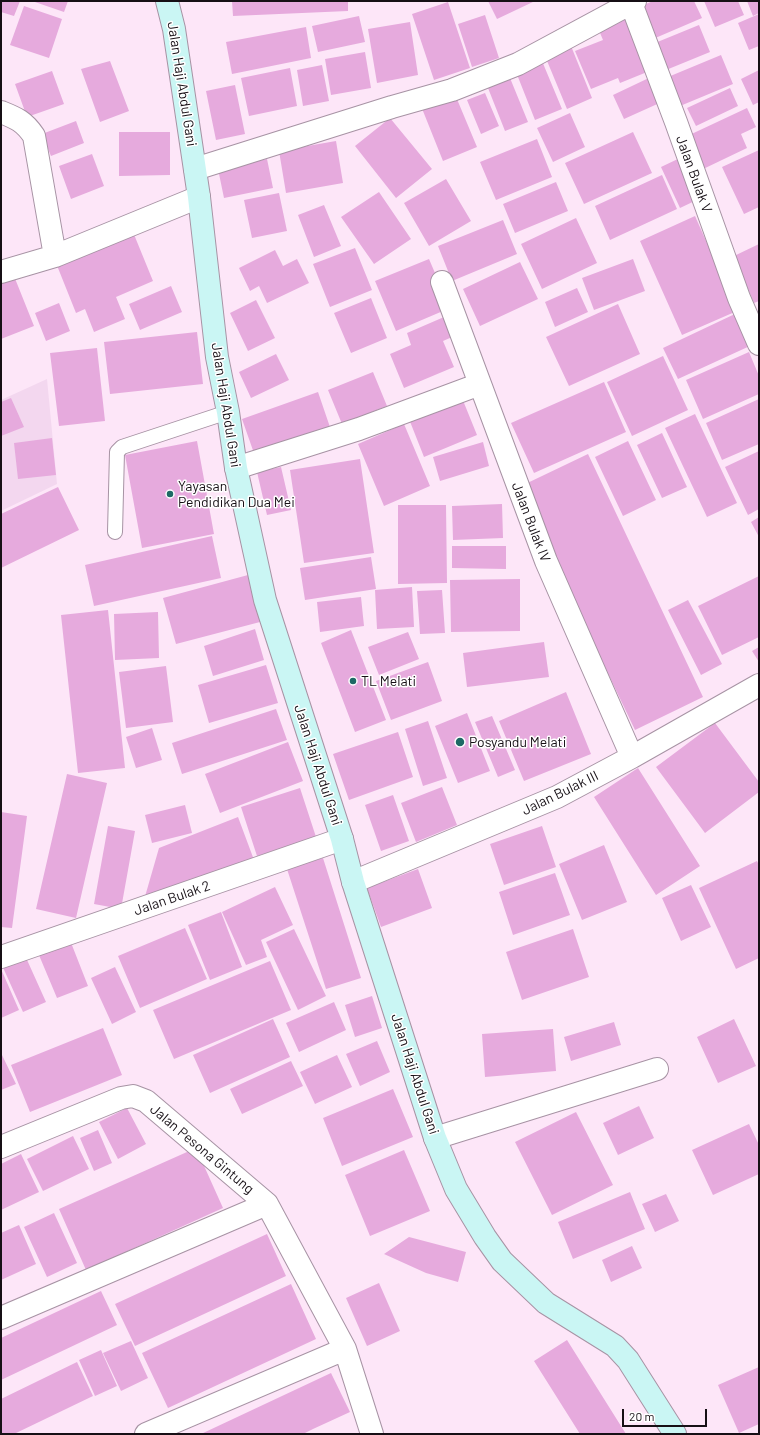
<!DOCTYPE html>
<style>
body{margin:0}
#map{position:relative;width:760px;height:1435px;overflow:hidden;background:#fde6f8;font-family:Barlow,sans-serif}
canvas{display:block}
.frame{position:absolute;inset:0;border:2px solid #160f15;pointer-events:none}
.scale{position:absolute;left:622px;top:1409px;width:85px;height:18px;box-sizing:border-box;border:2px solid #160f15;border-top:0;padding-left:5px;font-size:12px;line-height:14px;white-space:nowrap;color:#160f15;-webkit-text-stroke:3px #fff;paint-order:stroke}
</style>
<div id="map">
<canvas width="760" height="1435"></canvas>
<div class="frame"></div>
<div class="scale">20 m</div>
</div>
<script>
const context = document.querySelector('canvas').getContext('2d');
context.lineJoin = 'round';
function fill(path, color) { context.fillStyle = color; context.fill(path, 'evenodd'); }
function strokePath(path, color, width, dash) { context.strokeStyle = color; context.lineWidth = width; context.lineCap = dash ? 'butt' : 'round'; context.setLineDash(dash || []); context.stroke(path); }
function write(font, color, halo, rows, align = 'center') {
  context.font = font + ' Barlow,sans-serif'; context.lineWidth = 3; context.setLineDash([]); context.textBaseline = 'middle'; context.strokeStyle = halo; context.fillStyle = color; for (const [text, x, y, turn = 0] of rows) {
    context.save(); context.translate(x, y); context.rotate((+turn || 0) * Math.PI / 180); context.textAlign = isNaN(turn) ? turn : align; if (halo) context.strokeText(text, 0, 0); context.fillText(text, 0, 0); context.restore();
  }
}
fill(new Path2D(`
 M 47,379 L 57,484 L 1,511 L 1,400 Z`), '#f3d7ef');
fill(new Path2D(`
 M 1,1 L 20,1 L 14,16 L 1,12 Z
 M 32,1 L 68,1 L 64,12 Z
 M 232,1 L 348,1 L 348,11 L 233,16 Z
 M 488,1 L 535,1 L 497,19 Z
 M 653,1 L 694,1 L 702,18 L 653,39 L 639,7 Z
 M 704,1 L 738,1 L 744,15 L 715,27 Z
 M 747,1 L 759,1 L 759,13 L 753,16 Z
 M 448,2 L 470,68 L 434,80 L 412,14 Z
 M 24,6 L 62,19 L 49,58 L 10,45 Z
 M 759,14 L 759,46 L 749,50 L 738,23 Z
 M 485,15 L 499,58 L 472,67 L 458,24 Z
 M 629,15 L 652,70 L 620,83 L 618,78 L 591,89 L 575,51 L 603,40 L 598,28 Z
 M 359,16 L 365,42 L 318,52 L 312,26 Z
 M 410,22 L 418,75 L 377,83 L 368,29 Z
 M 699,25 L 710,52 L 666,70 L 655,43 Z
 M 306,27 L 311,58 L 232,74 L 226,42 Z
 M 571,46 L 592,98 L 567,109 L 545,56 Z
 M 365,52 L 371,88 L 331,95 L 325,59 Z
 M 721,55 L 733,84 L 680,106 L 668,77 Z
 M 110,61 L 129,111 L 100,122 L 81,69 Z
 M 542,61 L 562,109 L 535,120 L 516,72 Z
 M 322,65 L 329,101 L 303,106 L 297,70 Z
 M 290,68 L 297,106 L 249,116 L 241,78 Z
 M 759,70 L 759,102 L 753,105 L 741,79 Z
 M 52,71 L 64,104 L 27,117 L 15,84 Z
 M 653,76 L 664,101 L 624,119 L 613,95 Z
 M 510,78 L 528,122 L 505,131 L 488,88 Z
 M 235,85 L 245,134 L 216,140 L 206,91 Z
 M 730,88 L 738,106 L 696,126 L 687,108 Z
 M 454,92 L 477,147 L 443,161 L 421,106 Z
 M 485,93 L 499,126 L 481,134 L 467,100 Z
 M 747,108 L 756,127 L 741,134 L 747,148 L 699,171 L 683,138 Z
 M 570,113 L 585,147 L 553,162 L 537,128 Z
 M 390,118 L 432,169 L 396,198 L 355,146 Z
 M 76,121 L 84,143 L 51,156 L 42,134 Z
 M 119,132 L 170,132 L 170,175 L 119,176 Z
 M 633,132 L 652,173 L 584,204 L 565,163 Z
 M 537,139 L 552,177 L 496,200 L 480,162 Z
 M 336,141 L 343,183 L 286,193 L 279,151 Z
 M 759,150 L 759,207 L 744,214 L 722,167 Z
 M 92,154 L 104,186 L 71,199 L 59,166 Z
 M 682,157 L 701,198 L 680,208 L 661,167 Z
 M 267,159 L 273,188 L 224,198 L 218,169 Z
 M 662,175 L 677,209 L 610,240 L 595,206 Z
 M 446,179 L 471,221 L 429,246 L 404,203 Z
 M 556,182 L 568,211 L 515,233 L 503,204 Z
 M 379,192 L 411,239 L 374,264 L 341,217 Z
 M 279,193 L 287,231 L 252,238 L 244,200 Z
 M 324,205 L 341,246 L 314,257 L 298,215 Z
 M 695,216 L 737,311 L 682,335 L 640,241 Z
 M 576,218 L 597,263 L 542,289 L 521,244 Z
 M 503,220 L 517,254 L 452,281 L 438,246 Z
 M 133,232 L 153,281 L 116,297 L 125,319 L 94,332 L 85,309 L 76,313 L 56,263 Z
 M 759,244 L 759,301 L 754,303 L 734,256 Z
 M 355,248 L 372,290 L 330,307 L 313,264 Z
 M 275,250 L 283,266 L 297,259 L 309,283 L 267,303 L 259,286 L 250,291 L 239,268 Z
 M 429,259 L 450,308 L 396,331 L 375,281 Z
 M 633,259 L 645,291 L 594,310 L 582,278 Z
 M 520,262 L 538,299 L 480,326 L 463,289 Z
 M 14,276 L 34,326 L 1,339 L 1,281 Z
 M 171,286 L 182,312 L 140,330 L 129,304 Z
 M 577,288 L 588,312 L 555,327 L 545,302 Z
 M 371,298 L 387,338 L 351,353 L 334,313 Z
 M 256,300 L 275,338 L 248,351 L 230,313 Z
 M 59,303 L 70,331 L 46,341 L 35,313 Z
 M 618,304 L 640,354 L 569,386 L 546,337 Z
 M 737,313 L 752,345 L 678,379 L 663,348 Z
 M 451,314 L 459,334 L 443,341 L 454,367 L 404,388 L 390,354 L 411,345 L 407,333 Z
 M 197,332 L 203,384 L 110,394 L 104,342 Z
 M 97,348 L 105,421 L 59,426 L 50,353 Z
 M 749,352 L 759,376 L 759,394 L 703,419 L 686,380 Z
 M 276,354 L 289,380 L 251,398 L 239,372 Z
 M 663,356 L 688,410 L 632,436 L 607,382 Z
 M 373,372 L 387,406 L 342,424 L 328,390 Z
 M 604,382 L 626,432 L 534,473 L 511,423 Z
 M 318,392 L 332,433 L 256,459 L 242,419 Z
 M 11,398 L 24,427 L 1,436 L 1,402 Z
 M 462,398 L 477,435 L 424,457 L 409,419 Z
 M 759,399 L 759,444 L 722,460 L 706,423 Z
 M 695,414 L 737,503 L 707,517 L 665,428 Z
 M 404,424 L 430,486 L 384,506 L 358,444 Z
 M 662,433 L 687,487 L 662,498 L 637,445 Z
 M 52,438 L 56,475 L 18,479 L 14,443 Z
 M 197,441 L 214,534 L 142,548 L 125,455 Z
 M 628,441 L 656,500 L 623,516 L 595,457 Z
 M 483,442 L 489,466 L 440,481 L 433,457 Z
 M 759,451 L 759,509 L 748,515 L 725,467 Z
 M 588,454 L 703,697 L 635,730 L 519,487 Z
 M 360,459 L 374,553 L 304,563 L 290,470 Z
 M 281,467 L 291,510 L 267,515 L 257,472 Z
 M 58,487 L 79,530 L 1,568 L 1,514 Z
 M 502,504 L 503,538 L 453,540 L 452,506 Z
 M 398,505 L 446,505 L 447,583 L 398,584 Z
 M 759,517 L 759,537 L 751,522 Z
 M 212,536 L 221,578 L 94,606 L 85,565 Z
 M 452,546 L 506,546 L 506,569 L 452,568 Z
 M 371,557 L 376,589 L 305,600 L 300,568 Z
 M 248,575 L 260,622 L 176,644 L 163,598 Z
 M 759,576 L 759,637 L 722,655 L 698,606 Z
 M 520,579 L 520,631 L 451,632 L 450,580 Z
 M 412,587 L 414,627 L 377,629 L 375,590 Z
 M 442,590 L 445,633 L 420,634 L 417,591 Z
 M 361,597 L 364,626 L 320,632 L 317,602 Z
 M 688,600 L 722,664 L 701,675 L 668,610 Z
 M 108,610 L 125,768 L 78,773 L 61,615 Z
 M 158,612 L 159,658 L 115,660 L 114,614 Z
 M 255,629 L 264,660 L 213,676 L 204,646 Z
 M 351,630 L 386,720 L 355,732 L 321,643 Z
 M 408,632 L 419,659 L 379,675 L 368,647 Z
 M 544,642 L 549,677 L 467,687 L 463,653 Z
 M 759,647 L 759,662 L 752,651 Z
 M 428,662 L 442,701 L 391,720 L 376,681 Z
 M 266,665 L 278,703 L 209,723 L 198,685 Z
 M 166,666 L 173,722 L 126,728 L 119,672 Z
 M 566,692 L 591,754 L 524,781 L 499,721 Z
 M 276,709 L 287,740 L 182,774 L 172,743 Z
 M 467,713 L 490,771 L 458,783 L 435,726 Z
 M 492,716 L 515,770 L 498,777 L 475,722 Z
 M 428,721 L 447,778 L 423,786 L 405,729 Z
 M 715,723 L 759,782 L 759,792 L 705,833 L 656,767 Z
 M 152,728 L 162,760 L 136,768 L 126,737 Z
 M 398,732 L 413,777 L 349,800 L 333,754 Z
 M 288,742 L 303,781 L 220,813 L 205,774 Z
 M 638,768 L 700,866 L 656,895 L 594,797 Z
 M 67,774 L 107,783 L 76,918 L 36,909 Z
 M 442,787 L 457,825 L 416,842 L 401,803 Z
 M 300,788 L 316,837 L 257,856 L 241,807 Z
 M 393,795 L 409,841 L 381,851 L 365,805 Z
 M 185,805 L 192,833 L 152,843 L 145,815 Z
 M 1,812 L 27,816 L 12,928 L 1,927 Z
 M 238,817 L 254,860 L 144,900 L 159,848 Z
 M 108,826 L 135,831 L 121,909 L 94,904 Z
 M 542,826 L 556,867 L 504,885 L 490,844 Z
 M 604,845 L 627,902 L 582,920 L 559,864 Z
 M 323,858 L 361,978 L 326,989 L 287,869 Z
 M 757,861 L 759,865 L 759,958 L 736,969 L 699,888 Z
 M 418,869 L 432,908 L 381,927 L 367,888 Z
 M 555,873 L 570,915 L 513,935 L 499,892 Z
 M 691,885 L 711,927 L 681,941 L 662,898 Z
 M 275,887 L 293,925 L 261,940 L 267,957 L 246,965 L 222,912 Z
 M 221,912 L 242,967 L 210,980 L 188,925 Z
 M 185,928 L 207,979 L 140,1008 L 118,956 Z
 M 294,929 L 326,996 L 298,1010 L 266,942 Z
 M 573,929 L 589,977 L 522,1000 L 506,952 Z
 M 68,935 L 88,986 L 57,998 L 36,948 Z
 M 23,951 L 46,1002 L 23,1012 L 1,963 Z
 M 270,961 L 291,1010 L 174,1059 L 153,1010 Z
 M 115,967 L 136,1012 L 112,1024 L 91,978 Z
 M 1,969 L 19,1010 L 1,1018 Z
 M 372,996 L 382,1028 L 355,1037 L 345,1005 Z
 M 334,1002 L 346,1030 L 299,1052 L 286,1023 Z
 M 273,1019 L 290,1057 L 210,1093 L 193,1055 Z
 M 734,1019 L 756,1066 L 718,1083 L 697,1037 Z
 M 614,1022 L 621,1045 L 571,1061 L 564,1037 Z
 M 103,1028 L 122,1075 L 30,1112 L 11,1065 Z
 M 553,1029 L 556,1071 L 485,1077 L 482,1034 Z
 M 377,1041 L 390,1072 L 360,1086 L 346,1054 Z
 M 1,1055 L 2,1055 L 16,1084 L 1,1090 Z
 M 337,1055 L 352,1087 L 315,1104 L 300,1072 Z
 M 291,1061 L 303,1086 L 242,1114 L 230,1089 Z
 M 393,1089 L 413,1137 L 342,1166 L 323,1118 Z
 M 639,1106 L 654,1138 L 618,1155 L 603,1123 Z
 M 127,1108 L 146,1144 L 118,1159 L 99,1122 Z
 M 576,1112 L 613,1185 L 552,1215 L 515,1142 Z
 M 749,1124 L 759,1145 L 759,1174 L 713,1195 L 692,1150 Z
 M 98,1130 L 112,1163 L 94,1171 L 80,1138 Z
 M 73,1136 L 89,1169 L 43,1191 L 27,1159 Z
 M 196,1148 L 223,1208 L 86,1270 L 59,1209 Z
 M 404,1150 L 430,1211 L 370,1236 L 345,1175 Z
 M 21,1154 L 39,1192 L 1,1210 L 1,1164 Z
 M 630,1192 L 645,1229 L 573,1259 L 558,1222 Z
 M 666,1194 L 679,1221 L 655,1232 L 642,1204 Z
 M 54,1213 L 77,1263 L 47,1277 L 24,1227 Z
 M 19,1225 L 36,1264 L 1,1280 L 1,1233 Z
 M 267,1234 L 286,1276 L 135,1346 L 115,1304 Z
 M 409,1237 L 466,1252 L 458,1282 L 426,1273 L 384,1254 Z
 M 632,1246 L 642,1268 L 611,1282 L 602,1260 Z
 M 379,1283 L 400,1331 L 367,1346 L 346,1298 Z
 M 291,1284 L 316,1339 L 168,1408 L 142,1353 Z
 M 101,1291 L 117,1325 L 1,1380 L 1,1338 Z
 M 567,1340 L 626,1434 L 580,1434 L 534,1361 Z
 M 131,1341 L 148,1378 L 121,1391 L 103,1353 Z
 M 101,1350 L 117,1386 L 95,1396 L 79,1360 Z
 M 77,1362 L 93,1396 L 14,1434 L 1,1434 L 1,1399 Z
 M 759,1367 L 759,1424 L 739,1433 L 718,1385 Z
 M 331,1373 L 350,1412 L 313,1429 L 303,1434 L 201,1434 Z`), '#e6aadd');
const lane = new Path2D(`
 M 115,532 L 117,452 L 122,447 L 228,412`);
const street = new Path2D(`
 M 631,3 L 676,122 L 739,298 L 759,344
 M 1,112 C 16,118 24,121 34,136 L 55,256
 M 195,169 L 392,107 L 452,90 L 518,64 L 635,1
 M 1,272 L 55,256 L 199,197
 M 442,282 L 546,561 L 632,757
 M 236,468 L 359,429 L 480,384
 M 353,882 L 557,797 L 632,757 L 759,685
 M 1,957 L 342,839
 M 435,1138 L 657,1069
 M 1,1147 L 121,1098 L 133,1096 L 146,1101 L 267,1204 L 345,1349 L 372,1434
 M 1,1318 L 267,1204
 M 146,1434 L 345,1349`);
const secondary = new Path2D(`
 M 167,1 L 174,29 L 199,197 L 217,357 L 228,412 L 236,468 L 265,600 L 342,839 L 353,882 L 435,1138 L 456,1189 L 485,1237 L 502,1261 L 546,1303 L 615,1346 L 628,1360 L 675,1434`);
strokePath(lane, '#a793a4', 16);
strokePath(street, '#a793a4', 24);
strokePath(secondary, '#a793a4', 24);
strokePath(lane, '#fff', 14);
strokePath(street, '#fff', 22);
strokePath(secondary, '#caf6f4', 22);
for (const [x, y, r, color] of [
 [170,494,4,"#1d6965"],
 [353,681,4,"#1d6965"],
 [460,742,5,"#1d6965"]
]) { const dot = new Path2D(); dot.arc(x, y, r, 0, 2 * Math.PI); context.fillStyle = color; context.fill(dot); strokePath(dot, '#fff', 1.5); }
write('14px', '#160f15', '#fff', [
 ["Jalan Haji Abdul Gani",182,84,81],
 ["Jalan Bulak V",694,174,70],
 ["Jalan Haji Abdul Gani",226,405,81],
 ["Jalan Bulak IV",531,522,69],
 ["Jalan Haji Abdul Gani",318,765,72],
 ["Jalan Bulak III",560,793,-26],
 ["Jalan Bulak 2",172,898,-19],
 ["Jalan Haji Abdul Gani",415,1074,72],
 ["Jalan Pesona Gintung",202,1149,40]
]);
write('14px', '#160f15', '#fff', [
 ["Yayasan",178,486],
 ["Pendidikan Dua Mei",178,502],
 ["TL Melati",361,681],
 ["Posyandu Melati",469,742]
], 'left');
</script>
